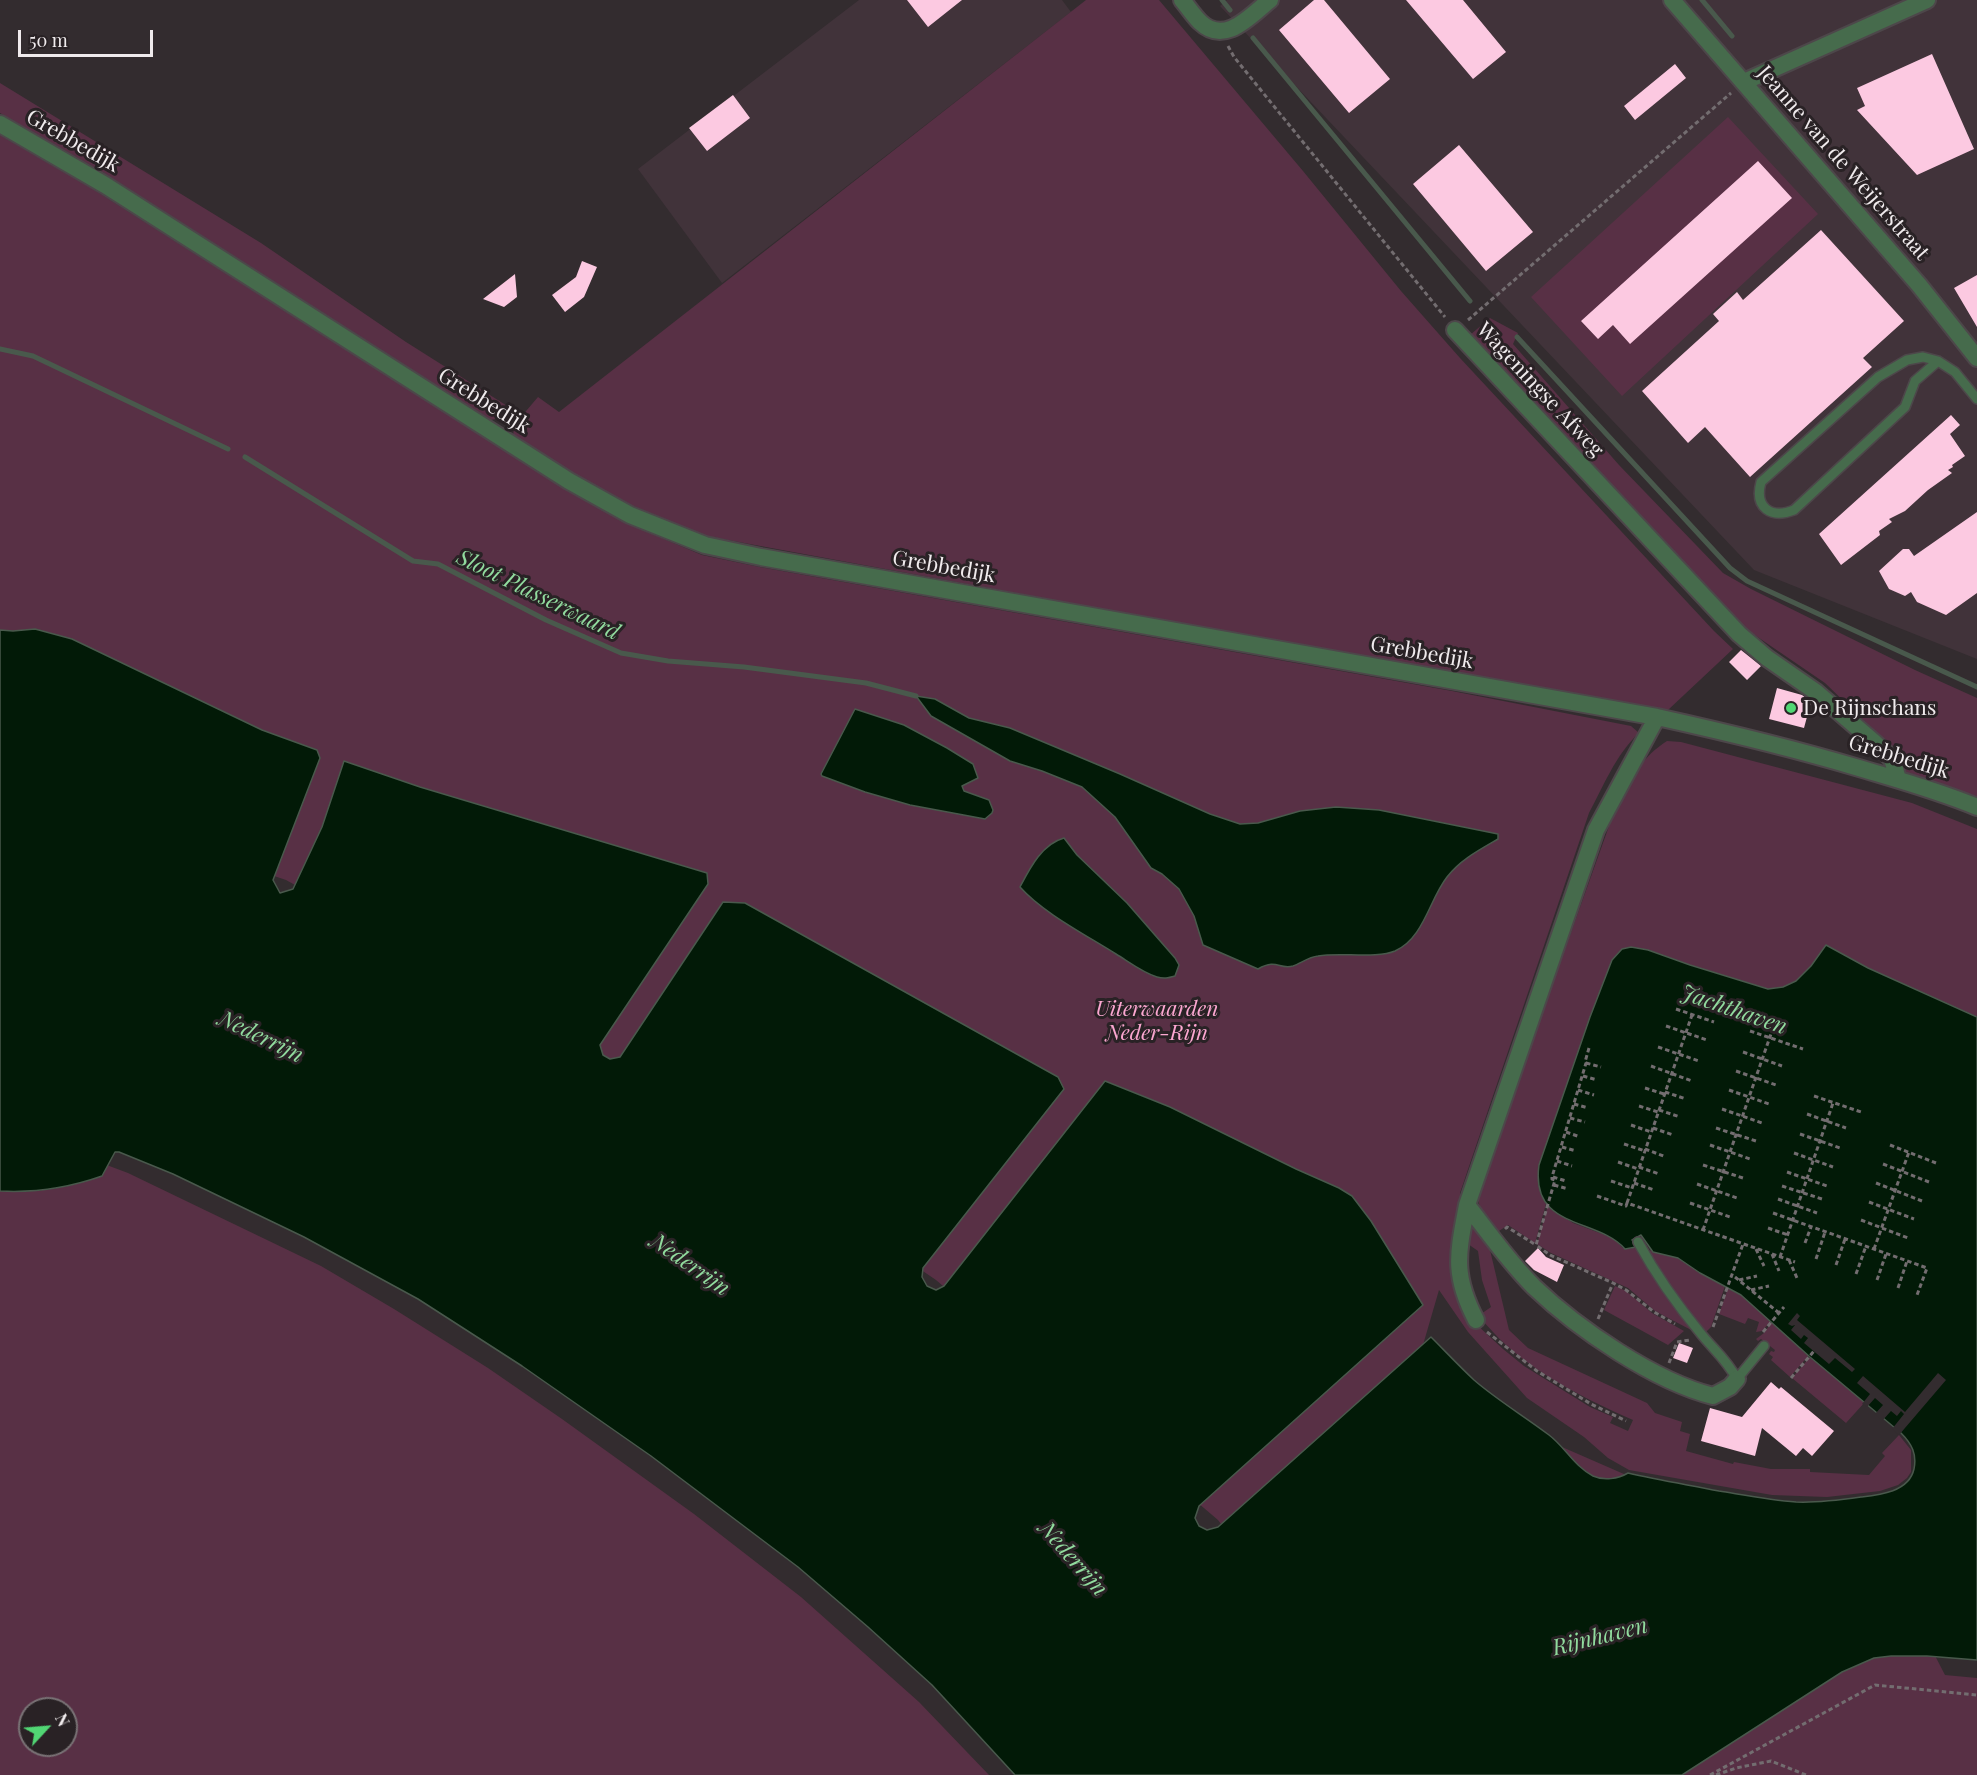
<!DOCTYPE html>
<style>
body{margin:0}
#map{position:relative;width:1977px;height:1775px;overflow:hidden;background:#332c2f;font-family:"Playfair Display",serif}
canvas{display:block}
.north{position:absolute;left:18px;top:1697px;width:60px;height:60px;box-sizing:border-box;background:#292225;border:2px solid #797275;border-radius:50%;rotate:64deg;font-size:16px;font-weight:700;line-height:24px;text-align:center;color:#f0ebed}
.north::after{content:'';display:block;margin:auto;width:21px;height:27px;background:#51d674;clip-path:polygon(50% 0,100% 100%,50% 72%,0 100%)}
.scale{position:absolute;left:18px;top:30px;width:135px;height:27px;box-sizing:border-box;border:3px solid #f0ebed;border-top:0;padding-left:8px;font-size:18px;line-height:21px;white-space:nowrap;color:#f0ebed;-webkit-text-stroke:4px #292225;paint-order:stroke}
</style>
<div id="map">
<canvas width="1977" height="1775"></canvas>
<div class="north">N</div>
<div class="scale">50 m</div>
</div>
<script>
const context = document.querySelector('canvas').getContext('2d');
context.lineJoin = 'round';
function fill(path, color) { context.fillStyle = color; context.fill(path, 'evenodd'); }
function strokePath(path, color, width, dash) { context.strokeStyle = color; context.lineWidth = width; context.lineCap = dash ? 'butt' : 'round'; context.setLineDash(dash || []); context.stroke(path); }
function write(font, color, halo, rows, align = 'center') {
  context.font = font + ' "Playfair Display",serif'; context.lineWidth = 6; context.setLineDash([]); context.textBaseline = 'middle'; context.strokeStyle = halo; context.fillStyle = color; for (const [text, x, y, turn = 0] of rows) {
    context.save(); context.translate(x, y); context.rotate((+turn || 0) * Math.PI / 180); context.textAlign = isNaN(turn) ? turn : align; if (halo) context.strokeText(text, 0, 0); context.fillText(text, 0, 0); context.restore();
  }
}
fill(new Path2D(`
 M 859,0 L 1062,0 L 1071,12 L 722,283 L 638,169 Z
 M 1227,0 L 1977,0 L 1977,659 L 1754,570 L 1220,6 Z`), '#41333a');
fill(new Path2D(`
 M 1086,0 L 1159,0 L 1303,171 L 1401,291 L 1460,358 L 1714,631 L 1733,649 L 1668,710 L 1455,674 L 706,536 L 633,506 L 575,474 L 513,435 L 515,424 L 538,397 L 559,412 Z
 M 0,83 L 261,243 L 406,342 L 512,409 L 505,417 L 491,420 L 104,173 L 0,113 Z
 M 1728,117 L 1818,214 L 1622,396 L 1531,297 Z
 M 0,135 L 93,189 L 565,489 L 624,522 L 702,555 L 760,567 L 1452,691 L 1631,726 L 1639,733 C 1616,754 1603,787 1589,813 L 1460,1193 L 1462,1201 L 1455,1237 L 1476,1324 L 1503,1349 L 1524,1366 L 1590,1407 L 1613,1417 L 1610,1423 L 1628,1431 L 1633,1420 C 1588,1400 1543,1378 1506,1345 C 1497,1337 1489,1327 1480,1318 L 1481,1314 L 1491,1307 L 1482,1280 L 1478,1251 L 1468,1244 L 1469,1226 L 1473,1225 L 1482,1235 L 1490,1250 L 1509,1330 L 1528,1348 L 1647,1403 L 1655,1413 L 1682,1422 L 1680,1431 L 1690,1434 L 1686,1451 L 1733,1464 L 1734,1462 L 1771,1469 L 1810,1469 L 1810,1472 L 1869,1475 L 1885,1456 L 1882,1453 L 1899,1435 L 1911,1450 L 1911,1472 L 1907,1478 L 1898,1485 L 1880,1491 L 1827,1497 L 1772,1495 L 1629,1470 L 1608,1458 L 1584,1437 L 1527,1398 L 1468,1332 L 1439,1290 L 1423,1345 L 1546,1440 L 1704,1509 L 1913,1613 L 1945,1675 L 1977,1678 L 1977,1775 L 1411,1775 L 1218,1520 L 936,1280 L 615,1062 L 286,880 L 0,784 Z
 M 1490,318 L 1518,333 L 1513,344 L 1619,465 L 1723,573 L 1751,589 L 1915,670 L 1977,698 L 1977,800 L 1907,774 L 1895,753 L 1883,739 L 1825,683 L 1740,625 L 1470,335 Z
 M 1667,741 L 1681,742 L 1912,803 L 1977,829 L 1977,1017 L 1868,968 L 1826,945 L 1811,966 L 1796,981 L 1783,987 L 1768,989 L 1690,965 L 1648,950 L 1612,960 L 1590,1017 L 1539,1165 L 1538,1183 L 1546,1204 L 1535,1243 L 1508,1225 L 1496,1233 L 1481,1212 L 1477,1195 L 1618,801 C 1633,776 1642,757 1667,741 Z
 M 0,1125 L 128,1173 L 321,1266 L 394,1309 L 488,1368 L 562,1419 L 694,1514 L 801,1597 L 919,1702 L 989,1775 L 0,1775 ZM 30,1709 L 66,1709 L 66,1745 L 30,1745 Z
 M 1548,1205 L 1573,1223 L 1613,1238 L 1623,1248 L 1629,1249 L 1636,1247 L 1671,1302 L 1693,1331 L 1655,1311 L 1628,1288 L 1551,1253 L 1537,1244 Z
 M 1651,1250 L 1678,1258 L 1700,1273 L 1725,1286 L 1711,1327 L 1705,1333 L 1674,1294 L 1648,1252 Z
 M 1615,1286 L 1626,1291 L 1652,1313 L 1684,1331 L 1668,1345 L 1604,1310 Z
 M 1728,1288 L 1741,1295 L 1771,1321 L 1762,1331 L 1756,1332 L 1759,1322 L 1748,1318 L 1745,1324 L 1719,1314 Z
 M 1772,1322 L 1809,1355 L 1790,1377 L 1771,1360 L 1773,1357 L 1769,1354 L 1771,1351 L 1774,1352 L 1775,1350 L 1761,1339 L 1758,1341 L 1756,1339 L 1764,1333 Z
 M 1810,1357 L 1865,1402 L 1846,1423 L 1792,1378 Z`), '#583045');
const water = new Path2D(`
 M 35,629 L 72,639 L 262,730 L 317,750 L 320,758 L 273,880 L 280,893 L 293,889 L 322,827 L 344,761 L 420,787 L 707,873 L 708,884 L 600,1045 L 603,1055 L 610,1059 L 620,1057 L 723,902 L 745,903 L 1058,1077 L 1064,1089 L 923,1268 L 922,1277 L 927,1286 L 936,1290 L 944,1286 L 1105,1081 L 1170,1107 L 1296,1169 L 1339,1188 L 1352,1196 L 1371,1221 L 1423,1305 L 1199,1506 L 1195,1518 L 1199,1526 L 1207,1530 L 1218,1527 L 1431,1337 C 1445,1351 1459,1366 1474,1380 C 1497,1400 1524,1416 1549,1435 C 1565,1447 1574,1466 1593,1476 C 1604,1481 1618,1479 1628,1473 C 1658,1480 1689,1485 1719,1491 C 1744,1495 1770,1500 1796,1502 C 1818,1503 1840,1500 1861,1497 C 1879,1495 1909,1492 1914,1469 C 1917,1454 1912,1444 1901,1433 L 1810,1357 L 1741,1295 L 1700,1273 L 1678,1258 L 1653,1252 L 1641,1235 L 1632,1240 L 1636,1247 L 1625,1249 C 1597,1217 1530,1230 1539,1165 L 1590,1017 L 1612,960 L 1622,949 L 1631,947 L 1648,950 L 1690,965 L 1768,989 L 1783,987 L 1796,981 L 1811,966 L 1826,945 L 1868,968 L 1977,1017 L 1977,1660 L 1927,1656 L 1891,1656 L 1874,1658 L 1842,1672 L 1682,1775 L 1015,1775 L 932,1685 L 868,1627 L 798,1567 L 651,1456 L 522,1366 L 418,1299 L 304,1237 L 173,1174 L 119,1152 L 115,1152 L 102,1176 C 68,1188 37,1193 0,1191 L 0,630 L 13,631 Z
 M 916,696 L 935,699 L 969,718 L 1010,728 L 1120,774 L 1210,814 L 1240,824 L 1258,823 L 1300,811 L 1336,807 L 1379,810 L 1498,834 L 1498,839 C 1479,850 1460,860 1447,877 C 1429,900 1424,938 1395,951 C 1376,959 1340,952 1318,956 C 1309,957 1301,963 1293,966 C 1279,970 1277,958 1258,969 L 1203,945 L 1194,916 L 1179,889 L 1162,874 L 1151,868 L 1115,817 L 1082,787 L 1042,771 L 1010,761 L 931,716 Z
 M 855,709 L 904,725 L 947,748 L 973,764 L 978,778 L 962,786 L 964,791 L 989,800 L 993,810 L 992,813 L 985,819 L 910,805 L 865,792 L 822,776 L 821,774 Z
 M 1064,838 L 1077,855 L 1127,903 L 1175,958 L 1179,965 L 1175,976 C 1168,978 1164,979 1157,977 C 1143,973 1129,962 1116,954 C 1086,935 1043,913 1020,887 C 1030,868 1042,844 1064,838 Z`);
fill(water, '#021a07');
strokePath(water, '#49594c', 1.5);
fill(new Path2D(`
 M 1797,1313 L 1800,1316 L 1797,1320 L 1855,1369 L 1852,1372 L 1835,1358 L 1829,1364 L 1804,1343 L 1808,1338 L 1804,1335 L 1801,1339 L 1791,1330 L 1795,1325 L 1792,1326 L 1788,1324 Z
 M 1938,1373 L 1946,1380 L 1899,1435 L 1892,1429 L 1904,1414 L 1901,1411 L 1897,1416 L 1891,1411 L 1882,1421 L 1875,1414 L 1883,1405 L 1875,1398 L 1867,1407 L 1862,1404 L 1870,1394 L 1857,1383 L 1863,1376 L 1905,1412 Z`), '#332c2f');
strokePath(new Path2D(`
 M 1222,0 L 1230,10
 M 1702,0 L 1732,36
 M 1253,38 L 1470,301
 M 1517,337 L 1730,568 L 1747,581 L 1977,687
 M 0,349 L 33,356 L 228,449
 M 245,457 L 413,561 L 438,564 L 546,620 L 621,653 L 668,661 L 744,667 L 866,683 L 916,696`), '#49594c', 5);
fill(new Path2D(`
 M 907,0 L 962,0 L 928,27 Z
 M 1314,0 L 1324,0 L 1390,79 L 1349,113 L 1279,30 Z
 M 1406,0 L 1463,0 L 1506,52 L 1473,79 Z
 M 1932,54 L 1974,149 L 1917,175 L 1857,110 L 1865,106 L 1857,88 Z
 M 1675,64 L 1686,78 L 1635,120 L 1624,106 Z
 M 733,95 L 750,118 L 707,151 L 689,128 Z
 M 1459,145 L 1533,232 L 1486,271 L 1413,184 Z
 M 1758,161 L 1792,198 L 1630,344 L 1613,325 L 1598,339 L 1581,321 Z
 M 1821,230 L 1904,321 L 1863,358 L 1872,367 L 1750,477 L 1705,427 L 1688,443 L 1642,391 L 1719,321 L 1713,314 L 1737,292 L 1743,300 Z
 M 582,261 L 597,267 L 584,297 L 565,312 L 552,295 L 576,277 Z
 M 515,274 L 517,297 L 504,307 L 483,299 Z
 M 1977,275 L 1977,327 L 1954,288 Z
 M 1951,415 L 1960,425 L 1950,434 L 1965,456 L 1952,465 L 1953,467 L 1948,470 L 1952,473 L 1928,490 L 1905,511 L 1889,519 L 1892,522 L 1879,531 L 1880,535 L 1841,565 L 1819,534 Z
 M 1977,512 L 1977,593 L 1946,615 L 1917,602 L 1911,592 L 1905,596 L 1889,589 L 1879,571 L 1903,549 L 1909,549 L 1914,556 Z
 M 1741,650 L 1761,666 L 1747,680 L 1729,662 Z
 M 1777,688 L 1802,695 L 1811,702 L 1804,728 L 1769,719 Z
 M 1538,1248 L 1546,1257 L 1564,1265 L 1557,1282 L 1534,1270 L 1525,1261 Z
 M 1679,1343 L 1693,1348 L 1687,1363 L 1673,1358 Z
 M 1771,1382 L 1779,1389 L 1781,1387 L 1834,1431 L 1812,1456 L 1803,1448 L 1796,1456 L 1762,1428 L 1755,1456 L 1701,1441 L 1710,1408 L 1742,1417 Z`), '#fcc9e1');
const service = new Path2D(`
 M 1938,361 L 1915,381 L 1905,407 L 1794,510 C 1771,519 1754,508 1761,482 L 1878,377 L 1907,360 L 1923,357 L 1938,361 L 1955,372 L 1977,399
 M 1638,1242 C 1656,1275 1678,1306 1702,1335 C 1716,1352 1726,1359 1737,1379 L 1764,1346`);
const minor = new Path2D(`
 M 1182,0 C 1188,7 1194,16 1200,22 C 1225,46 1250,16 1270,0
 M 1672,0 L 1919,285 L 1977,358
 M 1744,82 L 1927,0
 M 0,124 L 105,185 L 569,481 L 630,515 L 705,545 L 761,557 L 1657,717 C 1725,732 1792,748 1859,768 C 1899,780 1939,791 1977,807
 M 1455,330 L 1739,634 L 1767,658 L 1816,692 L 1875,743 L 1892,759 L 1898,779
 M 1467,1205 C 1488,1232 1509,1262 1534,1287 C 1578,1329 1654,1381 1713,1396 L 1730,1387 L 1737,1379
 M 1476,1320 C 1452,1274 1458,1253 1467,1205 L 1596,830 L 1657,717`);
strokePath(service, '#4d474a', 12);
strokePath(minor, '#4d474a', 20);
strokePath(new Path2D(`
 M 1228,46 L 1234,57 L 1445,317
 M 1468,320 L 1731,93
 M 1676,1009 L 1714,1022
 M 1666,1026 L 1707,1040
 M 1750,1031 L 1803,1049
 M 1658,1047 L 1699,1061
 M 1589,1048 L 1585,1062 L 1586,1063 L 1552,1177 L 1552,1179 L 1555,1180 L 1536,1245 L 1550,1255 L 1613,1283
 M 1743,1052 L 1782,1066
 M 1586,1063 L 1601,1067
 M 1651,1066 L 1692,1081
 M 1736,1071 L 1776,1085
 M 1583,1076 L 1597,1080
 M 1645,1088 L 1664,1094
 M 1578,1090 L 1594,1095
 M 1729,1090 L 1769,1104
 M 1665,1092 L 1686,1099
 M 1814,1096 L 1861,1112
 M 1574,1104 L 1588,1108
 M 1639,1106 L 1658,1112
 M 1722,1109 L 1762,1123
 M 1659,1110 L 1680,1117
 M 1807,1114 L 1846,1128
 M 1570,1118 L 1585,1122
 M 1631,1125 L 1651,1132
 M 1653,1128 L 1673,1135
 M 1716,1128 L 1756,1141
 M 1566,1132 L 1580,1137
 M 1800,1134 L 1840,1148
 M 1624,1144 L 1645,1151
 M 1710,1145 L 1750,1159
 M 1890,1145 L 1936,1163
 M 1562,1147 L 1576,1151
 M 1645,1149 L 1666,1157
 M 1794,1153 L 1833,1167
 M 1557,1161 L 1572,1166
 M 1618,1162 L 1638,1169
 M 1883,1164 L 1929,1182
 M 1703,1165 L 1743,1178
 M 1639,1167 L 1659,1174
 M 1787,1172 L 1827,1186
 M 1553,1177 L 1566,1181
 M 1611,1181 L 1632,1188
 M 1634,1183 L 1654,1190
 M 1876,1183 L 1922,1201
 M 1697,1184 L 1737,1198
 M 1554,1185 L 1568,1189
 M 1782,1186 L 1822,1199
 M 1597,1196 L 1626,1206 L 1627,1203 L 1795,1262
 M 1778,1199 L 1817,1213
 M 1869,1202 L 1914,1219
 M 1627,1203 L 1692,1015
 M 1690,1203 L 1730,1217
 M 1773,1213 L 1927,1268 L 1917,1295
 M 1861,1220 L 1908,1238
 M 1768,1228 L 1788,1235
 M 1505,1229 L 1507,1227 L 1536,1245
 M 1703,1230 L 1772,1031
 M 1805,1243 L 1811,1227
 M 1756,1249 L 1764,1266
 M 1874,1249 L 1909,1152
 M 1772,1254 L 1779,1271
 M 1780,1257 L 1833,1103
 M 1816,1259 L 1825,1232
 M 1789,1260 L 1797,1278
 M 1836,1265 L 1845,1239
 M 1856,1274 L 1866,1246
 M 1735,1277 L 1779,1313
 M 1739,1280 L 1757,1276
 M 1877,1280 L 1886,1254
 M 1898,1288 L 1907,1261
 M 1751,1290 L 1769,1286
 M 1598,1319 L 1613,1283 L 1626,1290 L 1654,1312 L 1675,1324
 M 1713,1327 L 1743,1244
 M 1487,1332 L 1537,1371 L 1591,1404 L 1626,1421
 M 1763,1332 L 1784,1307
 M 1669,1363 L 1677,1342 L 1690,1340
 M 1791,1378 L 1814,1351
 M 1710,1775 L 1875,1685 L 1977,1695
 M 1716,1775 L 1736,1768 L 1771,1761 L 1806,1775`), '#736d70', 3, [4.5, 3]);
strokePath(service, '#466b4c', 9);
strokePath(minor, '#466b4c', 16);
for (const [x, y, r, color] of [
 [1791,708,6,"#51d674"]
]) { const dot = new Path2D(); dot.arc(x, y, r, 0, 2 * Math.PI); context.fillStyle = color; context.fill(dot); strokePath(dot, '#292225', 2); }
write('21px', '#f0ebed', '#292225', [
 ["Grebbedijk",73,141,30],
 ["Jeanne van de Weijerstraat",1843,163,49],
 ["Wageningse Afweg",1540,390,47],
 ["Grebbedijk",484,401,32],
 ["Grebbedijk",944,567,10],
 ["Grebbedijk",1422,653,10],
 ["Grebbedijk",1899,757,17]
]);
write('21px', '#f0ebed', '#292225', [
 ["De Rijnschans",1803,708]
], 'left');
write('italic 21px', '#fca7d1', '#292225', [
 ["Uiterwaarden",1157,1009],
 ["Neder-Rijn",1157,1033]
]);
write('italic 22px', '#91db9e', '#292225', [
 ["Sloot Plasserwaard",538,595,26],
 ["Jachthaven",1734,1010,19],
 ["Nederrijn",261,1037,26],
 ["Nederrijn",690,1265,35],
 ["Nederrijn",1073,1559,49],
 ["Rijnhaven",1600,1637,-14]
]);
</script>
